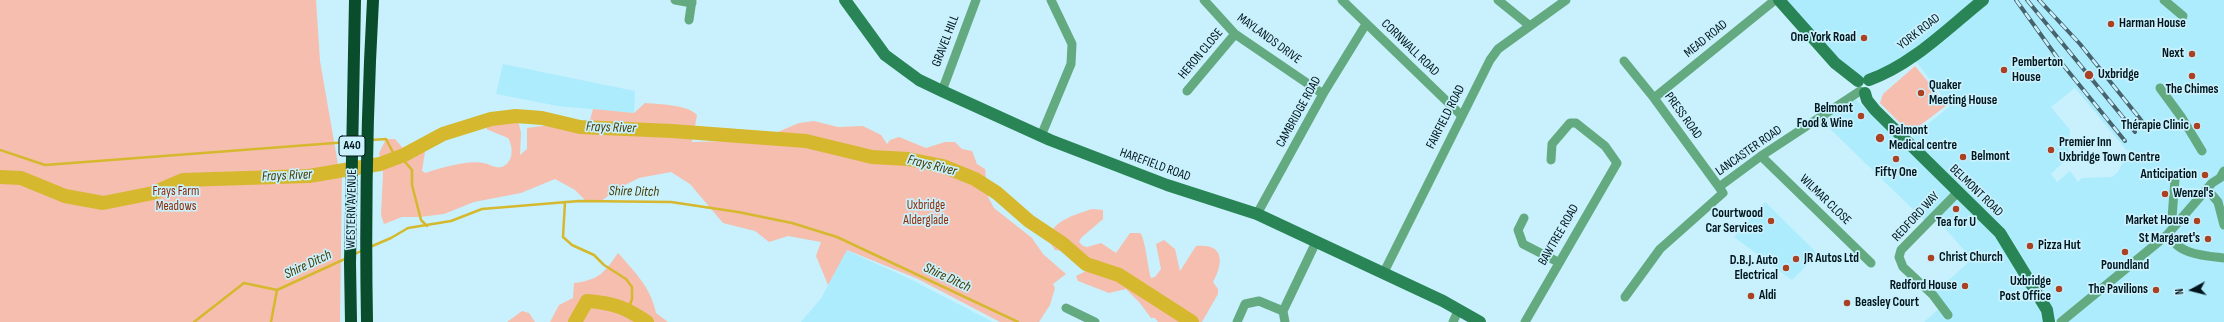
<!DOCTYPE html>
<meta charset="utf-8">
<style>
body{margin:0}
#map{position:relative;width:2224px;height:322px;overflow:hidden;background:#c9f1fd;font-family:"Sofia Sans Condensed",sans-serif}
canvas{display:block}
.north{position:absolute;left:2172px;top:270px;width:40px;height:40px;-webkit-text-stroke:3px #c9f1fd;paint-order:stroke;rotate:263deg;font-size:11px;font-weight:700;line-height:16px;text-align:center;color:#00151c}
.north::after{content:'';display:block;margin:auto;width:14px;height:18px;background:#00151c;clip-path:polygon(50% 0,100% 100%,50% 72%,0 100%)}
</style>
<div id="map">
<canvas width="2224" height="322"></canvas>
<div class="north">N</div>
</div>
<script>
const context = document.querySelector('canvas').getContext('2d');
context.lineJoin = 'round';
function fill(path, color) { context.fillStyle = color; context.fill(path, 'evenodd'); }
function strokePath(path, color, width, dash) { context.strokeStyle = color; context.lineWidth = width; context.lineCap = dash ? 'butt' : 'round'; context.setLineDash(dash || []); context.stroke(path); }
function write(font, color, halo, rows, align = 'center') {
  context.font = font + ' "Sofia Sans Condensed",sans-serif'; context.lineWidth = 3.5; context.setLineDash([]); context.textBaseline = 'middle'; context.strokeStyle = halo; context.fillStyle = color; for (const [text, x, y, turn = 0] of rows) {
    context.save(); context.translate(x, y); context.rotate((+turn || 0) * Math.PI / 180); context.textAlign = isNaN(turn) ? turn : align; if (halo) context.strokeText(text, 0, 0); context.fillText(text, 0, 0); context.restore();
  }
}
fill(new Path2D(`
 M 1780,0 L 2224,0 L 2224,322 L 1924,322 L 1940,308 L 1931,296 L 1972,259 L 1934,216 L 1927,223 L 1820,119 L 1851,95 L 1953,192 L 1907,141 L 1950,106 L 1911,55 L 1858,80 ZM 2075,88 L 2128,152 L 2118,172 L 2112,177 L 2082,178 L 2078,182 L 2070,171 L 2057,182 L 2051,174 L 2069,157 L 2070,130 L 2051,107 Z
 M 503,64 L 635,91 L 634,113 L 558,106 L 496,94 Z
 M 1765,202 L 1818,254 L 1792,280 L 1734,237 Z
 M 846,250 L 908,278 L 993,322 L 801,322 L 822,297 Z`), '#adecfd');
fill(new Path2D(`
 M 0,0 L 316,0 L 320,61 L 339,170 L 334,171 L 342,171 L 340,322 L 0,322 Z
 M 1915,66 L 1947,105 L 1910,133 L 1880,103 L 1883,94 Z
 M 645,103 C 658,104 689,105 697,115 L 692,142 L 729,141 L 773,134 L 799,123 L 814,121 L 838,127 L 863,126 L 881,135 L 887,144 L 890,140 L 899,137 L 926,148 L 945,142 L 955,142 L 962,149 L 972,151 L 977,164 L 985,169 L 988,197 L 994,208 L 1032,238 L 1043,254 L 1066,274 L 1053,284 L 1055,288 L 1050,305 L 1039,322 L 1000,322 L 918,279 L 847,250 L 828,285 L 816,256 L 821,242 L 788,236 L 769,242 L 755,231 L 723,223 L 690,184 L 671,172 L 639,178 L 617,189 L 600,202 L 587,202 L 575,190 L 555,179 L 521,193 L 474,202 L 444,214 L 420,217 L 402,217 L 384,224 L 381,215 L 383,173 L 379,153 L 386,139 L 395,139 L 407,153 L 416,149 L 425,152 L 422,171 L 426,173 C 439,168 470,160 483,163 C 491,164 497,170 504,166 C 514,160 513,146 508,138 L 486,129 C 493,122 501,118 511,115 L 518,120 L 521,133 L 520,155 L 527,149 L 527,128 L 549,125 L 586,134 L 593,109 L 634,113 Z
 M 1092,209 L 1103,210 L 1103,219 L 1081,238 L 1079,242 L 1083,246 L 1087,247 L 1101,243 L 1116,253 L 1130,233 L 1140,233 C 1145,237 1148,269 1151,278 L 1155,277 L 1161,269 L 1156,244 L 1164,240 L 1175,249 L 1180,271 L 1196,246 C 1224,243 1224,262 1213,282 L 1218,289 L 1218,294 L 1202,322 L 1158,322 L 1155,318 L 1151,318 L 1139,302 L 1126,289 L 1109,293 L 1078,281 L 1076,276 L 1088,270 C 1085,254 1071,251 1055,250 L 1048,239 C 1053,220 1075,215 1092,209 Z
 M 618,253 C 635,272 651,288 656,313 L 668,322 L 550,322 L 559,305 L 573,298 L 574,283 C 599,280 604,273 618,253 Z
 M 522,311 L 529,313 L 535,322 L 507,322 Z`), '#f5beae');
strokePath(new Path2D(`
 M 371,140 L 386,139 L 396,158
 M 0,150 L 45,165 L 348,142
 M 400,156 L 412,170 L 412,185 L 421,220 L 427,226
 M 565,202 L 563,237 L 572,245 L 594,255 L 604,265 L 626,279 L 632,287 L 632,299 L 628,310
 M 370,247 L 391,238 L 408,228 L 451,221 L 482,209 L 579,201 L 671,202 L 738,212 L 792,223 L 837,237 L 1018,322
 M 353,255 L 363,250
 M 194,322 L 244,283 L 277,290
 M 271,322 L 277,290 L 347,258`), '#d5b82e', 2.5);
strokePath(new Path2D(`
 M 0,177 L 21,178 L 65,196 L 103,203 L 153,193 L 183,180 L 309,176 L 380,164 L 404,155 L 443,134 L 491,119 L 516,116 L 542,118 L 580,127 L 672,131 L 806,141 L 872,157 L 908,159 L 943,166 L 975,179 L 997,193 L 1029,221 L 1062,243 L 1086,264 L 1119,275 L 1192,322
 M 575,322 L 587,301 C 613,303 625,307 647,322`), '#d5b82e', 14);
strokePath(new Path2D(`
 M 675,0 L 692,3
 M 1204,0 L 1235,34 L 1323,94
 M 1342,0 L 1461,115
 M 1498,0 L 1530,26
 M 2164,0 L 2183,16
 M 689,20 L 692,0
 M 1624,61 L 1654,98 L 1719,187
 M 2160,88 L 2182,118 L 2202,151
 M 942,91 L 976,0
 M 1187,91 L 1235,34
 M 1654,98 L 1775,0
 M 1041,136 L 1071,64 L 1072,44 L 1051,0
 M 1761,156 L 1871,263
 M 2207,189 L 2218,202 L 2224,225
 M 1257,214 L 1323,94 L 1366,24
 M 1524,218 L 1518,230 L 1523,244 L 1558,262
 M 2174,226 L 2172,218 L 2175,179
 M 2170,232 C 2172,254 2207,256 2224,258
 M 1383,274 L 1490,60 L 1498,49 L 1566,0
 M 1625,297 L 1660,249 L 1723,193 L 1719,187 L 1761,156 L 1860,91
 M 1066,308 L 1095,322
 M 1283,311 L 1285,322
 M 1948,315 L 1933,295 L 1903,267 L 1899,257 L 1901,250 L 1957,193
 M 1237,322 L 1245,304 L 1259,301 L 1283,311 L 1316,242
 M 1453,322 L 1459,309
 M 1525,322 L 1617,163 L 1605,146 L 1576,123 L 1570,123 L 1552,144 L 1551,160
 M 2061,322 L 2167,235 L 2212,183 L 2220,178 L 2224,171`), '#64aa81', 9);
strokePath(new Path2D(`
 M 845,0 L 885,55 L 919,80 L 942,91 L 1050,140 L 1167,185 L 1257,214 L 1443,301 L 1480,322
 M 1779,0 L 1835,63 L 1858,81
 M 1869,80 C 1912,65 1948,28 1983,0
 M 1865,93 L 1867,100 L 1875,110 L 2000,233 L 2047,310 L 2049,322`), '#298556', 12);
strokePath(new Path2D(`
 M 351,322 L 350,263 L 355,0
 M 367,322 C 365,215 367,107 373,0`), '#094d2d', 12);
const rail = new Path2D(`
 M 2016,0 L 2059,60 L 2125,141
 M 2027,0 L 2135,132
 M 2039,0 L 2080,44 L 2145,125`);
strokePath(rail, '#47636c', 4);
strokePath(rail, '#c9f1fd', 2.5, [8]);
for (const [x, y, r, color] of [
 [2111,24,4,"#a94122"],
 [1864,38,4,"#a94122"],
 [2192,54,4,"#a94122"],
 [2004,70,4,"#a94122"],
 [2089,75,5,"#a94122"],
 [2192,76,4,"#a94122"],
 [1921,93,4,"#a94122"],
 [1861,116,4,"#a94122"],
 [2197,126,4,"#a94122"],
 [1880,138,5,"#a94122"],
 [2051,150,4,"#a94122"],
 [1963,157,4,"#a94122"],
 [1896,159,4,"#a94122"],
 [2205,175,4,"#a94122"],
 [2165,194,4,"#a94122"],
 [1956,209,4,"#a94122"],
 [1771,221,4,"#a94122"],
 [2197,221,4,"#a94122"],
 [2208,239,4,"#a94122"],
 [2030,246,4,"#a94122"],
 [2125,252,4,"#a94122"],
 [1931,258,4,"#a94122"],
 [1796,259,4,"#a94122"],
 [1786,268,4,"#a94122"],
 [1965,286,4,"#a94122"],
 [2059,289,4,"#a94122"],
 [2156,290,4,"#a94122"],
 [1751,296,4,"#a94122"],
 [1847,303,4,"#a94122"]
]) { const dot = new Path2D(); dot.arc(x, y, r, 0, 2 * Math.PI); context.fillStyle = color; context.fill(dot); strokePath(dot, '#c9f1fd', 1.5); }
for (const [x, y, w] of [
 [352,146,26]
]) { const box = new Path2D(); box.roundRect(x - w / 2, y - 10, w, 20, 3); context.fillStyle = '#c9f1fd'; context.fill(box); strokePath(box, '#00151c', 1); }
write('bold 12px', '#00151c', null, [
 ["A40",352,146]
]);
write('bold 13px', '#00151c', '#c9f1fd', [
 ["Harman House",2119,24],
 ["One York Road",1856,38,"right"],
 ["Next",2184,54,"right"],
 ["Pemberton",2012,63],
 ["House",2012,78],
 ["Uxbridge",2098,75],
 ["Quaker",1929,86],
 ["Meeting House",1929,101],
 ["The Chimes",2192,90,"center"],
 ["Belmont",1853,109,"right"],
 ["Food & Wine",1853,124,"right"],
 ["Thérapie Clinic",2189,126,"right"],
 ["Belmont",1889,131],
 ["Medical centre",1889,146],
 ["Premier Inn",2059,143],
 ["Uxbridge Town Centre",2059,158],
 ["Belmont",1971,157],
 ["Fifty One",1896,173,"center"],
 ["Anticipation",2197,175,"right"],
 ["Wenzel's",2173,194],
 ["Courtwood",1763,214,"right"],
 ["Car Services",1763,229,"right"],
 ["Market House",2189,221,"right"],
 ["Tea for U",1956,223,"center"],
 ["St Margaret's",2200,239,"right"],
 ["Pizza Hut",2038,246],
 ["Christ Church",1939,258],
 ["JR Autos Ltd",1804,259],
 ["D.B.J. Auto",1778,261,"right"],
 ["Electrical",1778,276,"right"],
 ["Poundland",2125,266,"center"],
 ["Uxbridge",2051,282,"right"],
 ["Post Office",2051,297,"right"],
 ["Redford House",1957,286,"right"],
 ["The Pavilions",2148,290,"right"],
 ["Aldi",1759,296],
 ["Beasley Court",1855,303]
], 'left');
write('13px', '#00151c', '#c9f1fd', [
 ["YORK ROAD",1919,32,-38],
 ["MAYLANDS DRIVE",1269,39,36],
 ["MEAD ROAD",1706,39,-39],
 ["GRAVEL HILL",946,41,-69],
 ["CORNWALL ROAD",1410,48,44],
 ["HERON CLOSE",1201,54,-50],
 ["CAMBRIDGE ROAD",1299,112,-61],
 ["PRESS ROAD",1683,116,54],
 ["FAIRFIELD ROAD",1446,117,-63],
 ["LANCASTER ROAD",1749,151,-35],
 ["HAREFIELD ROAD",1155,165,20],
 ["BELMONT ROAD",1976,191,44],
 ["WILMAR CLOSE",1825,200,44],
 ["WESTERN AVENUE",352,209,-89],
 ["REDFORD WAY",1916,217,-47],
 ["BAWTREE ROAD",1559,235,-60]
]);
write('13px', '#902a06', '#c9f1fd', [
 ["Frays Farm",176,192],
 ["Meadows",176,207],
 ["Uxbridge",926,206],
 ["Alderglade",926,221]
]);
write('italic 14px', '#453a00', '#c9f1fd', [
 ["Frays River",611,128,2],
 ["Frays River",932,166,14],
 ["Frays River",287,176,-3],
 ["Shire Ditch",634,192,1],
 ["Shire Ditch",308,265,-25],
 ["Shire Ditch",947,278,25]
]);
</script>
